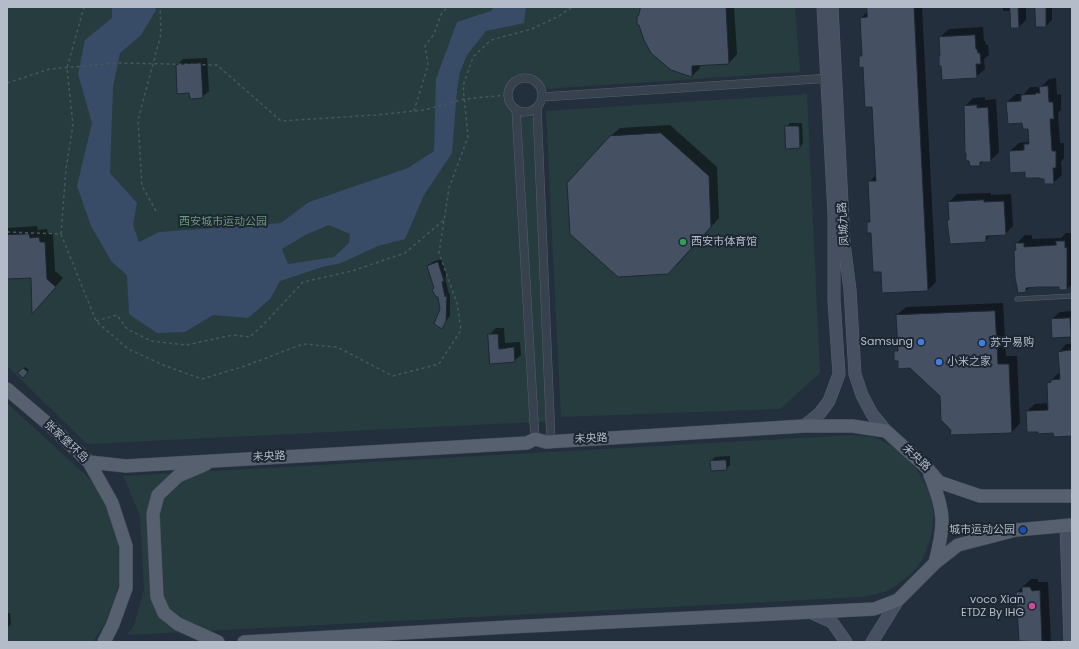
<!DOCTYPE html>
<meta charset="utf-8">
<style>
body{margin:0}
#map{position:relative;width:1079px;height:649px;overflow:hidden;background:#242f3e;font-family:Poppins,sans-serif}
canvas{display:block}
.frame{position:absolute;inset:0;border:8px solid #b4bcc9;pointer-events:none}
</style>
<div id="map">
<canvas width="1079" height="649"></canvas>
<div class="frame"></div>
</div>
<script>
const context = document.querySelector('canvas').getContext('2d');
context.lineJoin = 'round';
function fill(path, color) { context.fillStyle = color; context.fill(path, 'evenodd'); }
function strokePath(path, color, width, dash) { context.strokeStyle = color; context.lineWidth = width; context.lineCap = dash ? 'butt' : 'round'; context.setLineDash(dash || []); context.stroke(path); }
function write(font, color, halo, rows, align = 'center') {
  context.font = font + ' Poppins,"Noto Sans SC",sans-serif'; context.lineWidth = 4; context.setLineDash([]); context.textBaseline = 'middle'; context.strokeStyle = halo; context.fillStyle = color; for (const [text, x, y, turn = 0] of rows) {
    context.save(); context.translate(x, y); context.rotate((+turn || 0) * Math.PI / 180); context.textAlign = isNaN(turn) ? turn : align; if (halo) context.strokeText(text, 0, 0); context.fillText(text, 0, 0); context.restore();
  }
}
fill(new Path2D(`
 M 7,7 L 795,7 L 800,72 L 546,89 C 536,74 534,75 516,74 C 514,76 511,78 509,80 C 499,92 506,113 521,116 C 527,118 534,117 540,117 L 555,421 L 87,444 L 7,366 Z
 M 807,94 L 820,373 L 780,409 L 561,417 L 546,111 Z
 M 7,403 L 91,480 L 104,500 L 117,535 L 119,551 L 119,582 L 115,599 L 106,621 L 93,642 L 7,642 Z
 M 853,435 C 860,436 868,436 875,438 C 905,448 930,480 933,511 C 935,526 928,552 919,564 C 913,573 894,589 884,592 C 877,594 870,595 863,597 L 127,635 L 134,626 L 144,590 L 140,516 L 123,476 Z`), '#263c3f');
fill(new Path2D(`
 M 112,7 L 155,7 L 156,10 L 141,35 L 120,53 L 113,87 L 110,173 L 137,203 L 133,225 L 139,242 L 159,232 L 281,223 L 309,202 L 408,168 L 434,151 L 436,79 L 457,22 L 491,11 L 494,7 L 526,7 L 524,23 L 486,31 L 467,55 L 460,72 L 457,90 L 452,153 L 424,195 L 405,239 L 378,246 L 341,263 L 322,267 L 280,281 L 270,299 L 248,318 L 213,315 L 185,332 L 157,333 L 129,314 L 127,275 L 112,262 L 91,226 L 77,186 L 92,123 L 78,74 L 85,40 L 112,18 ZM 329,225 L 350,234 L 349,243 L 334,257 L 288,264 L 282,249 L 305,235 Z`), '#394c67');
fill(new Path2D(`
 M 642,7 L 734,7 L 737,54 L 729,63 L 700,64 L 700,68 L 692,76 L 671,69 L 638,16 Z
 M 868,7 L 922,7 L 936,282 L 928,290 L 883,292 L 882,271 L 872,232 L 868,222 L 871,219 L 869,182 L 876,175 L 873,106 L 864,66 L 860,57 L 863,53 L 861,18 L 868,11 Z
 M 1003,7 L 1026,7 L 1026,20 L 1019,27 L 1012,11 L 1003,11 Z
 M 1035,7 L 1052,7 L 1052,20 L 1046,26 L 1037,26 Z
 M 983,27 L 984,41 L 985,41 L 986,45 L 988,45 L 989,55 L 984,59 L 985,69 L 976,77 L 940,56 L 941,55 L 940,37 L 949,29 Z
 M 207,58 L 209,91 L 202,97 L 190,92 L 178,93 L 177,65 L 183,59 Z
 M 1056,78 L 1057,95 L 1061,94 L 1061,110 L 1058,113 L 1060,143 L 1064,143 L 1064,158 L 1061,162 L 1062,175 L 1053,183 L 1045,178 L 1026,171 L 1010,151 L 1019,143 L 1027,142 L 1030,139 L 1029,128 L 1007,102 L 1016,94 L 1024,94 L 1030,87 L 1041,87 L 1049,79 Z
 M 985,97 L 985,100 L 996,99 L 999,152 L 990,161 L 983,161 L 980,165 L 966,152 L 965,106 L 973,98 Z
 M 790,123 L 802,123 L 803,143 L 800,147 L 786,127 Z
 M 670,125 L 717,167 L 719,218 L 677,265 L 611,136 L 620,128 Z
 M 991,193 L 991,195 L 1011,194 L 1013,226 L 1005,234 L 992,234 L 985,241 L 948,220 L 950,219 L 949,202 L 957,194 Z
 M 37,226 L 38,230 L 47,229 L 48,234 L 53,234 L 55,271 L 63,278 L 40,304 L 32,277 L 7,278 L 7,228 Z
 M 1066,233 L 1072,233 L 1072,284 L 1067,289 L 1060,286 L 1030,287 L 1026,291 L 1015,251 L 1016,249 L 1016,244 L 1025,235 L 1032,235 L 1032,239 L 1061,238 Z
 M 441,259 L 447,276 L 445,278 L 449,294 L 450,293 L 450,316 L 441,327 L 441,309 L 439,295 L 435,288 L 428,266 L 432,262 Z
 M 1003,303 L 1006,356 L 1017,356 L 1020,423 L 1012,432 L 952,429 L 941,396 L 910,367 L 899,360 L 895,352 L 899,348 L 897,315 L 906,307 Z
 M 1072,311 L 1072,335 L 1071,336 L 1052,319 L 1060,312 Z
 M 496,328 L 504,328 L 505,343 L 520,342 L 521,355 L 514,361 L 491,363 L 489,335 Z
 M 1066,344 L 1072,344 L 1072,435 L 1027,411 L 1035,404 L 1049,403 L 1048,383 L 1060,372 L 1059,352 Z
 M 25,367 L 29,370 L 23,376 L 19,373 Z
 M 730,456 L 730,465 L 726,469 L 711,461 L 715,457 Z
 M 1031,579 L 1038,579 L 1038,582 L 1048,582 L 1051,642 L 1020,642 L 1017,592 Z
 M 7,613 L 10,613 L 11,624 L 7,628 Z`), '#0007');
const building = new Path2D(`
 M 641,7 L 726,7 L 729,64 L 692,66 L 692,77 L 671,70 L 651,53 L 644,40 L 639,25 L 637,25 L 637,16 L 638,16 Z
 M 867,7 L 914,7 L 928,291 L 882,293 L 881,272 L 873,272 L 871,233 L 867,233 L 867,222 L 870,222 L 868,181 L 876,181 L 872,107 L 865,107 L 863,67 L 859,68 L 859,56 L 862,56 L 860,18 L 867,17 Z
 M 1010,7 L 1018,7 L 1019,28 L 1011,28 Z
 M 1035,7 L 1046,7 L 1046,27 L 1036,27 Z
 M 975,35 L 976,49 L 977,49 L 978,53 L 980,53 L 981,64 L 976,64 L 977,78 L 942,80 L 941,66 L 939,66 L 939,56 L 940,56 L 939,37 Z
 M 201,63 L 203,98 L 190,99 L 189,93 L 177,94 L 176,65 Z
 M 1048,86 L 1049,102 L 1053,102 L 1054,119 L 1050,119 L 1052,151 L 1056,151 L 1056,168 L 1053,168 L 1054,184 L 1044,184 L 1044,179 L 1041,179 L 1040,178 L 1025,178 L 1025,172 L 1010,173 L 1009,151 L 1024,150 L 1024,144 L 1029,144 L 1028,129 L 1023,129 L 1022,123 L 1008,124 L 1006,102 L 1021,101 L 1021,95 L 1036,94 L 1035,93 L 1040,93 L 1039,87 Z
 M 977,105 L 977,108 L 988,107 L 991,162 L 980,162 L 980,166 L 970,166 L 969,161 L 966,161 L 966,153 L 965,153 L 964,106 Z
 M 785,126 L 799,126 L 800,148 L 786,149 Z
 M 661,133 L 709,176 L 711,227 L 668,274 L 618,277 L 570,234 L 567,183 L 610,136 Z
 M 984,200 L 984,202 L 1004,201 L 1006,235 L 986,236 L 986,242 L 950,244 L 947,220 L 949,220 L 948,202 Z
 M 29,234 L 30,238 L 39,237 L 40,242 L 45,242 L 47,279 L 56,287 L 32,314 L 31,278 L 7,279 L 7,235 Z
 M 1056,241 L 1065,241 L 1065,248 L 1067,247 L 1067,290 L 1059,290 L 1059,287 L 1038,287 L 1026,288 L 1026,292 L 1018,293 L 1015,277 L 1014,250 L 1016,250 L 1015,243 L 1024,243 L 1024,247 L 1056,245 Z
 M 438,262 L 444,281 L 442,282 L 445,297 L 447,295 L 446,321 L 442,329 L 434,324 L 440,309 L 438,297 L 436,297 L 432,290 L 434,288 L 427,266 Z
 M 995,311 L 998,364 L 1009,364 L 1012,433 L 950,435 L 951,430 L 941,420 L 940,396 L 910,368 L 898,369 L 898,361 L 894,361 L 894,351 L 898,351 L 896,315 Z
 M 1070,318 L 1071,337 L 1052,338 L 1051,319 Z
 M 488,334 L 498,334 L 499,349 L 514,347 L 515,362 L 490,364 Z
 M 1072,350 L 1072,436 L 1054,437 L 1053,433 L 1038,434 L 1038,432 L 1027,432 L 1026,411 L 1048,410 L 1047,383 L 1051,382 L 1051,380 L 1060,379 L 1058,352 Z
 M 23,368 L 28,372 L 23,378 L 18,373 Z
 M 726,460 L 727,470 L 711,471 L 710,461 Z
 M 1022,587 L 1030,587 L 1032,591 L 1040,590 L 1042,642 L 1019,641 L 1016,592 L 1022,592 Z`);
fill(building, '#455162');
strokePath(building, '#1f2835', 1);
const lane = new Path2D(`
 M 1017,299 L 1072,296`);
const street = new Path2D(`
 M508 95a17 17 0 1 1 34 0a17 17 0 1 1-34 0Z
 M 542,97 L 831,78
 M 537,107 L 551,442
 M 516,109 L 535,439`);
const secondary = new Path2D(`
 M 832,7 L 844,243 L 850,290 L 855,374 L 862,395 L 872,414 L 886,431
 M 804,426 L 820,413 L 829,401 L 839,374 L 834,300 L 834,214 L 823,7
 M 1066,525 L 1070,642
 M 810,612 L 832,622 L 846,642
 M 872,642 L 898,600`);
const primary = new Path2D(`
 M 7,389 L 54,429 L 89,462 L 112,503 L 126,546 L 126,588 L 113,624 L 104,642
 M 89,462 L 126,466 L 527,443 L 535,439 L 546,442 L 804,426 L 852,426 L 886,431 L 927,468 L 939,482 L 980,496 L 1072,496
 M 206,464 L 178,476 L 158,495 L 153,514 L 157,597 L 164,613 L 178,624 L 218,642
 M 930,475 C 945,512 945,524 935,563
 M 244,642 L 509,627 L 874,609 L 898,600 L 935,563 L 958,545 L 1016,530 L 1072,525`);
strokePath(lane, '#565f6c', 5);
strokePath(street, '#565f6c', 9);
strokePath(secondary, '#565f6c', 13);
strokePath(primary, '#414a57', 14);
strokePath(new Path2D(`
 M 7,83 L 50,69 L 118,63 L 217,65 L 281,121 L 376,115 L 424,110 L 464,99 L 508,95
 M 414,111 L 428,65 L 425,46 L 434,34 L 442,12 L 449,7
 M 156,211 L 142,186 L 138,120 L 161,34 L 160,7
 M 7,232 L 61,234 L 96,321 L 128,349 L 163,365 L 202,379 L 245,366 L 303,344 L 337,347 L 393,376 L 439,364 L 461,330 L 457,303 L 439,253 L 449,188 L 468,137 L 463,86 L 473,57 L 491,40 L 532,29 L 559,16 L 572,7
 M 61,234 L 66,169 L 73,125 L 67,68 L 84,7
 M 96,321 L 117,315 L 127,329 L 151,341 L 186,345 L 233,335 L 250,337 L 264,324 L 303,282 L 352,271 L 405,253 L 445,219`), '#44595c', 1.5, [3, 3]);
strokePath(lane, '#38414e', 4);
strokePath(street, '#38414e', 8);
strokePath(secondary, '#465061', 12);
strokePath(primary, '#56606e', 13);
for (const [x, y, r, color] of [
 [683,242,4,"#2e9e5b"],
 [921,342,4,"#3f7fe0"],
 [982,343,4,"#3f7fe0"],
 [939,362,4,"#3f7fe0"],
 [1023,530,4,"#1a4fb4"],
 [1032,606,4,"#d1479c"]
]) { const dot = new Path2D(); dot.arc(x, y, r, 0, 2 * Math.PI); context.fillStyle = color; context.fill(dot); strokePath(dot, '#1d2633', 1.5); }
write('11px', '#6b9a76', '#1d2633', [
 ["西安城市运动公园",223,222]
]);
write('11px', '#b4bcc9', '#1d2633', [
 ["凤城九路",844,224,-94],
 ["未央路",591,439,-3],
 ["张家堡环岛",66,442,43],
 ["未央路",269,457,-3],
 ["未央路",916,458,43]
]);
write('11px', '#b4bcc9', '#1d2633', [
 ["西安市体育馆",691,242],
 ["Samsung",913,342,"right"],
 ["苏宁易购",990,343],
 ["小米之家",947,362],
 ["城市运动公园",1015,530,"right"],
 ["voco Xian",1024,600,"right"],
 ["ETDZ By IHG",1024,613,"right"]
], 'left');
</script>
